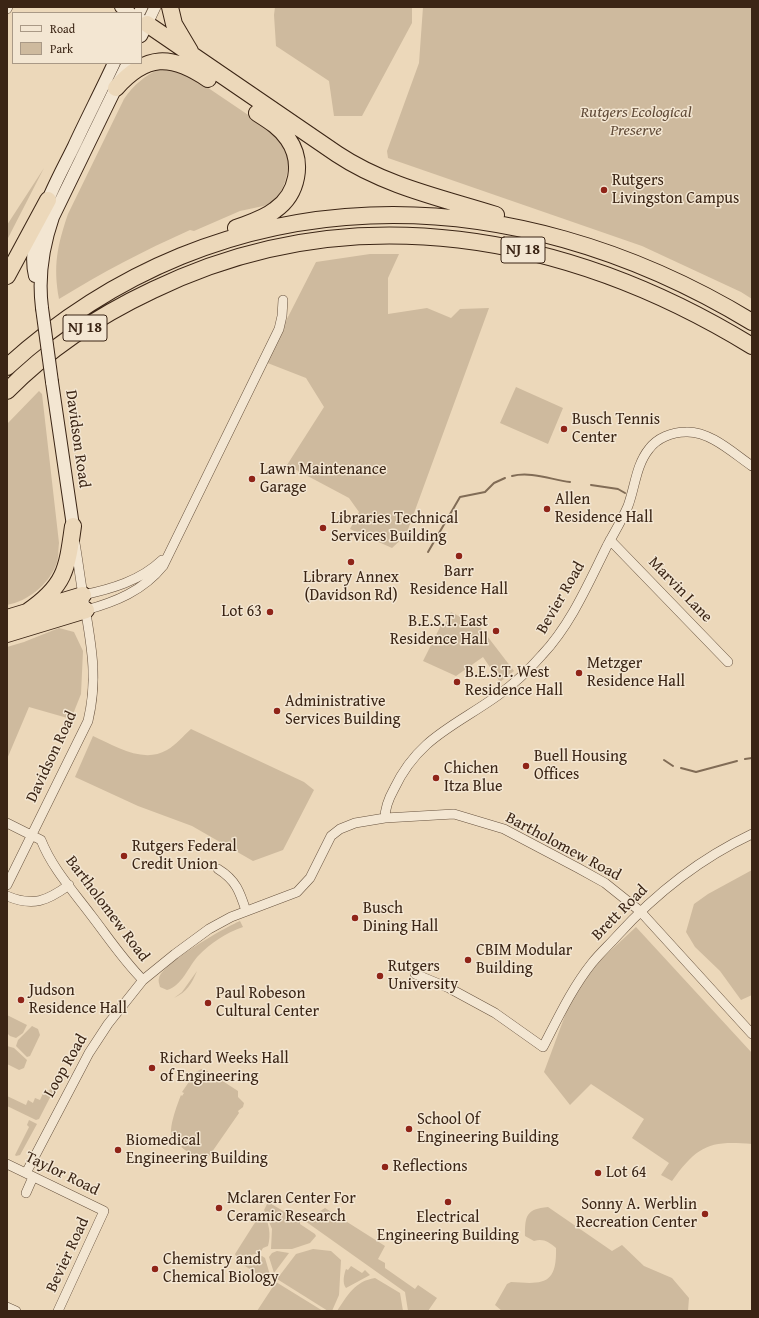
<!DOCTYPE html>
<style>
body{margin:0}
#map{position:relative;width:759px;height:1318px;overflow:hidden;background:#ecd8ba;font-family:"Gentium Book Plus",serif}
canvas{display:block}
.frame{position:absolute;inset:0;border:8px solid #3b2515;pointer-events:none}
.legend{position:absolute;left:12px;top:12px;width:130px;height:52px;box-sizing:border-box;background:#f3e6d2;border:1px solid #a99986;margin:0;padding:5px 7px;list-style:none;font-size:12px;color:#3b2515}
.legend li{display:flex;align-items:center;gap:8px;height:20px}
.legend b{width:20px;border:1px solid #a99986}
</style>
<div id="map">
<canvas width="759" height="1318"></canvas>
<div class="frame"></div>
<ul class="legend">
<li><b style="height:5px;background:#f3e6d2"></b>Road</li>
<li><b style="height:11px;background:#ceba9e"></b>Park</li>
</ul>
</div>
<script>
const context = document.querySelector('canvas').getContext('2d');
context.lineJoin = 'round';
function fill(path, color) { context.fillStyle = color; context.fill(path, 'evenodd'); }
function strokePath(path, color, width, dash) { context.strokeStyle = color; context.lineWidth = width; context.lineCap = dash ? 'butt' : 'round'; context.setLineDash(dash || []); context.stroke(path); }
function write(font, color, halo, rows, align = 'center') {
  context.font = font + ' "Gentium Book Plus",serif'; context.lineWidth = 3; context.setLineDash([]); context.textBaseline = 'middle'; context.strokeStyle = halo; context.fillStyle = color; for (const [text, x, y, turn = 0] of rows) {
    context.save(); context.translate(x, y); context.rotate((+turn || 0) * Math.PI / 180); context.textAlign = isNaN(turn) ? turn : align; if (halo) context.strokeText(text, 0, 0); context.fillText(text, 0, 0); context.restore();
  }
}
fill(new Path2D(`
 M 275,7 L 412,7 L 412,23 L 362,116 L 334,116 L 329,81 L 276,46 L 274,15 Z
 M 423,7 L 752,7 L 752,299 L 741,292 L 642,246 L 388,158 L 387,151 L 419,63 Z
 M 161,68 L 172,69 L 186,73 L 275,133 L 288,153 L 289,165 L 285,182 L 280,194 L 275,200 L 268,205 L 240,211 L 194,231 L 190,230 C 143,251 103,272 59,299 C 53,266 57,246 68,214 L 124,99 C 134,84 145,76 161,68 Z
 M 44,168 L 7,240 L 7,225 Z
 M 370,254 L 399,254 L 388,278 L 388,314 L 427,308 L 451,318 L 460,309 L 489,308 L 406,535 L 392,548 L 350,529 L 359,512 L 349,498 L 287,465 L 324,407 L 306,378 L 265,362 L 316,262 Z
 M 516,387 L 563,408 L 548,444 L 500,423 Z
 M 39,391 L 42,394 L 59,543 C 58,550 59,559 56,565 C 48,585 28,601 7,605 L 7,424 Z
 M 451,612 L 481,628 L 514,671 L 500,682 L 483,657 L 456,676 L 423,661 L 441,625 L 444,626 Z
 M 59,628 L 74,632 L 83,651 L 81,694 L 71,719 L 29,707 L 7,759 L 7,647 L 24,642 Z
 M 191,729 L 304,782 L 314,790 L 283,850 L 253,861 L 192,826 L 138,806 L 75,777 L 93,736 C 115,746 143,764 167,750 C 176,745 183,736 191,729 Z
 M 752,870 L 752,995 L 741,1000 L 720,971 L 695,947 L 686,932 L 694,904 L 708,894 Z
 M 240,921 L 243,927 C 225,933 211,943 198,956 C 189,966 181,987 167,990 L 160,987 C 159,983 158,981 159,978 C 164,962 224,928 240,921 Z
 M 636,927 L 752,1053 L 752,1144 C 709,1140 697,1146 672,1181 L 661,1175 L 669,1163 L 632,1138 L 644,1119 L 591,1084 L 570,1105 L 544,1072 L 570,1002 L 594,966 Z
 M 197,971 C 192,983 187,992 174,998 L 182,992 Z
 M 7,1015 L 27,1025 L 23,1033 L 16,1038 L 10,1036 L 7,1033 Z
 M 32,1026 L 38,1029 L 40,1035 L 30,1056 L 27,1057 L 16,1046 L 18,1040 Z
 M 7,1046 L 14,1048 L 27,1060 L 24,1068 L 19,1070 L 7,1064 Z
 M 201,1069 L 204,1069 L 238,1091 L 238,1097 L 244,1103 L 243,1107 L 238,1111 L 239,1113 L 205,1162 C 198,1158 175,1145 172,1138 C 168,1129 177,1105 181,1095 L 182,1096 L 184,1093 L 182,1092 L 195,1073 Z
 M 57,1074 L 60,1078 L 39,1119 L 36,1120 L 7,1106 L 7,1096 L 26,1105 L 28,1100 L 33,1103 L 35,1098 L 40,1100 L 45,1089 L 49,1091 Z
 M 29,1120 L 37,1124 L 20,1155 L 16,1156 L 15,1155 L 29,1127 L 27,1125 Z
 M 268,1202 L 300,1221 L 300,1224 L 315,1234 L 316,1236 L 310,1243 L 292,1249 L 271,1249 L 272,1229 L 264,1210 Z
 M 548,1207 L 612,1251 L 622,1245 L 644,1266 L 672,1278 L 689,1298 L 688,1311 L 502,1311 L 495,1305 L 507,1284 L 511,1282 C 542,1284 557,1286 556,1248 C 549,1242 543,1238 534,1241 L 525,1236 C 525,1216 526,1209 548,1207 Z
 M 325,1208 L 385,1246 L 378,1259 L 385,1263 L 385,1268 L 415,1289 L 418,1285 L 437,1298 L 428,1311 L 408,1311 L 405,1292 L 305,1221 Z
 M 261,1213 C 270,1220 271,1236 268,1246 L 263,1248 L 260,1253 L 241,1257 L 236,1256 L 235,1254 Z
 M 313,1249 L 331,1251 L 341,1260 L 339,1295 L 332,1311 L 328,1311 L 277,1279 L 296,1254 Z
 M 277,1251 L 289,1253 L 274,1273 L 269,1257 L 272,1253 Z
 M 262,1256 L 265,1258 L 270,1275 L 262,1277 L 236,1260 Z
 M 351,1266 L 362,1273 L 365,1270 L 370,1275 L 346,1288 C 342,1283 344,1274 346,1269 L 348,1270 Z
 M 375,1278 L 400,1293 L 403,1311 L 337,1311 C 347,1296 355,1281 375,1278 Z
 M 276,1282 L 323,1311 L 257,1311 Z`), '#ceba9e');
strokePath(new Path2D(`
 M 512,476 C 531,471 552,480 570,482
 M 591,485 L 618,489 L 625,493
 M 428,552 L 460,497 L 485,492 L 494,483 L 505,478
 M 745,759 L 752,758
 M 664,760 L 673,766
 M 681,768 L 696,772 L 737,761`), '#816c56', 2);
const minor = new Path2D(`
 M 7,9 L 8,7
 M 610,540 L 728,662
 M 83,595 C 111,589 140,581 162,560
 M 86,610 C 115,602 143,591 163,566 L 279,329 L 282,316 L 283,300
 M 385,818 C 385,808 389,798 394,789 C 418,738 455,726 497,696 C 514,684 529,670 542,655 C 571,624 588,584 607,546 C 614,533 622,520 628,506 C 635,487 636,465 649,449 C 657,438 672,432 686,432 C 710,431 733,453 752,466
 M 7,823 L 41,840 C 52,868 73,891 91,915 C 108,937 123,960 143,980
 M 218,869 C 236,880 240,892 246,911
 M 7,885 L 88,721 C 99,675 90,640 83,595 C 80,578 78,560 75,543
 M 7,896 C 33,907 47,901 69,885
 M 415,974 L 449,988 L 495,1013 L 543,1047 C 558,1018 572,988 592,963 C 600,953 609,945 617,936 C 656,893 699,859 752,834
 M 7,1164 L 104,1211 L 58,1311
 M 26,1173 L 89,1053 L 108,1024 L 143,980 L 175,954 L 209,929 L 231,917 L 297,892 L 310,878 L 331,836 L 340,829 L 355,823 L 385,818 L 454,814 L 504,829 L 578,868 L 605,883 L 640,911 L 752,1034
 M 26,1193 L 33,1177
 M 7,1307 L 16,1311`);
const tertiary = new Path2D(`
 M 139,13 L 142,7
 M 147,24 L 155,7`);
const secondary = new Path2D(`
 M 121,7 L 130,13
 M 141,20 L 147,24 L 141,36
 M 35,276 C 25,234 56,183 74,146 C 87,118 101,91 114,63
 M 42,308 C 38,277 43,246 53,217 L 128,63
 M 52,382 L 73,526`);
const motorway = new Path2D(`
 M 170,7 L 174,24 L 190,51
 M 147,24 L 337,154 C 385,186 442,198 496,215
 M 116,88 C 146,54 171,54 208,79
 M 236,228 C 249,223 264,219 275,210 C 298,194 304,162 288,139 C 280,127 268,120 257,113
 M 7,276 L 48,200
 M 7,367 C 224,170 510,175 752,322
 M 7,391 C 48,349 100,315 153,290 C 353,193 569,234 752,346
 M 27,612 C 65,586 67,570 73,526
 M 7,618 L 83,595
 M 7,634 L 86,610`);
strokePath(minor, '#67523e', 10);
strokePath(tertiary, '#67523e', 12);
strokePath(secondary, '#3b2515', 14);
strokePath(motorway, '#3b2515', 18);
strokePath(minor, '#f3e6d2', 9);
strokePath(tertiary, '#f3e6d2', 11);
strokePath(secondary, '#f3e6d2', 12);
strokePath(motorway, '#ecd8ba', 16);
const secondaryBridge = new Path2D(`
 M 42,308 L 52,382`);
strokePath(secondaryBridge, '#3b2515', 14, []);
strokePath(secondaryBridge, '#f3e6d2', 12);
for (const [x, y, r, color] of [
 [604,190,4,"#8f2418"],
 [564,429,4,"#8f2418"],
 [252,479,4,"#8f2418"],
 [547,509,4,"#8f2418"],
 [323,528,4,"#8f2418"],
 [459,556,4,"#8f2418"],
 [351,562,4,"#8f2418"],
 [270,612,4,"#8f2418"],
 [496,631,4,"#8f2418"],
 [579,673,4,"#8f2418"],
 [457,682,4,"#8f2418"],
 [277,711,4,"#8f2418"],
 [526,766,4,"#8f2418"],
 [436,778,4,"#8f2418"],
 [124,856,4,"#8f2418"],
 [355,918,4,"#8f2418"],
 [468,960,4,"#8f2418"],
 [380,976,4,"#8f2418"],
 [21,1000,4,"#8f2418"],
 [208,1003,4,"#8f2418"],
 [152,1068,4,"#8f2418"],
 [409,1129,4,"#8f2418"],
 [118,1150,4,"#8f2418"],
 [385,1167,4,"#8f2418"],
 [598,1173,4,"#8f2418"],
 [448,1202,4,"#8f2418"],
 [219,1208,4,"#8f2418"],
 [705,1214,4,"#8f2418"],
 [155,1269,4,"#8f2418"]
]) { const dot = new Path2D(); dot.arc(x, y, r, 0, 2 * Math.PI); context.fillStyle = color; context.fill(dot); strokePath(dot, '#f3e6d2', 1.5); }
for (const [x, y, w] of [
 [523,250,44],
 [85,328,44]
]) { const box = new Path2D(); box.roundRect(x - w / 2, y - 13, w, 26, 3); context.fillStyle = '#f3e6d2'; context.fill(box); strokePath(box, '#3b2515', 1); }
write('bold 15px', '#3b2515', null, [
 ["NJ 18",523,250],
 ["NJ 18",85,328]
]);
write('italic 16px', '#604a37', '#f3e6d2', [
 ["Rutgers Ecological",636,113],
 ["Preserve",636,131]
]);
write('16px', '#3b2515', '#f3e6d2', [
 ["Rutgers",612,181],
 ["Livingston Campus",612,199],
 ["Busch Tennis",572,420],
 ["Center",572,438],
 ["Lawn Maintenance",260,470],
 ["Garage",260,488],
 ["Allen",555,500],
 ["Residence Hall",555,518],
 ["Libraries Technical",331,519],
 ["Services Building",331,537],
 ["Barr",459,572,"center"],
 ["Residence Hall",459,590,"center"],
 ["Library Annex",351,578,"center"],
 ["(Davidson Rd)",351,596,"center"],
 ["Lot 63",262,612,"right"],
 ["B.E.S.T. East",488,622,"right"],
 ["Residence Hall",488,640,"right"],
 ["Metzger",587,664],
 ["Residence Hall",587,682],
 ["B.E.S.T. West",465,673],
 ["Residence Hall",465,691],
 ["Administrative",285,702],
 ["Services Building",285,720],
 ["Buell Housing",534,757],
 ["Offices",534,775],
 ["Chichen",444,769],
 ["Itza Blue",444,787],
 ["Rutgers Federal",132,847],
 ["Credit Union",132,865],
 ["Busch",363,909],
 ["Dining Hall",363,927],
 ["CBIM Modular",476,951],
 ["Building",476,969],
 ["Rutgers",388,967],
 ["University",388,985],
 ["Judson",29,991],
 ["Residence Hall",29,1009],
 ["Paul Robeson",216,994],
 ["Cultural Center",216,1012],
 ["Richard Weeks Hall",160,1059],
 ["of Engineering",160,1077],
 ["School Of",417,1120],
 ["Engineering Building",417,1138],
 ["Biomedical",126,1141],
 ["Engineering Building",126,1159],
 ["Reflections",393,1167],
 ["Lot 64",606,1173],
 ["Mclaren Center For",227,1199],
 ["Ceramic Research",227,1217],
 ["Sonny A. Werblin",697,1205,"right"],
 ["Recreation Center",697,1223,"right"],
 ["Electrical",448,1218,"center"],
 ["Engineering Building",448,1236,"center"],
 ["Chemistry and",163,1260],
 ["Chemical Biology",163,1278]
], 'left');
write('16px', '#3b2515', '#f3e6d2', [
 ["Davidson Road",77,439,82],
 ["Marvin Lane",680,590,46],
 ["Bevier Road",561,598,-60],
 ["Davidson Road",52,757,-65],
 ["Bartholomew Road",563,847,28],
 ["Bartholomew Road",107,909,53],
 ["Brett Road",620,913,-45],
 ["Loop Road",66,1066,-60],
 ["Taylor Road",62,1174,26],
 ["Bevier Road",68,1255,-65]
]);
</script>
